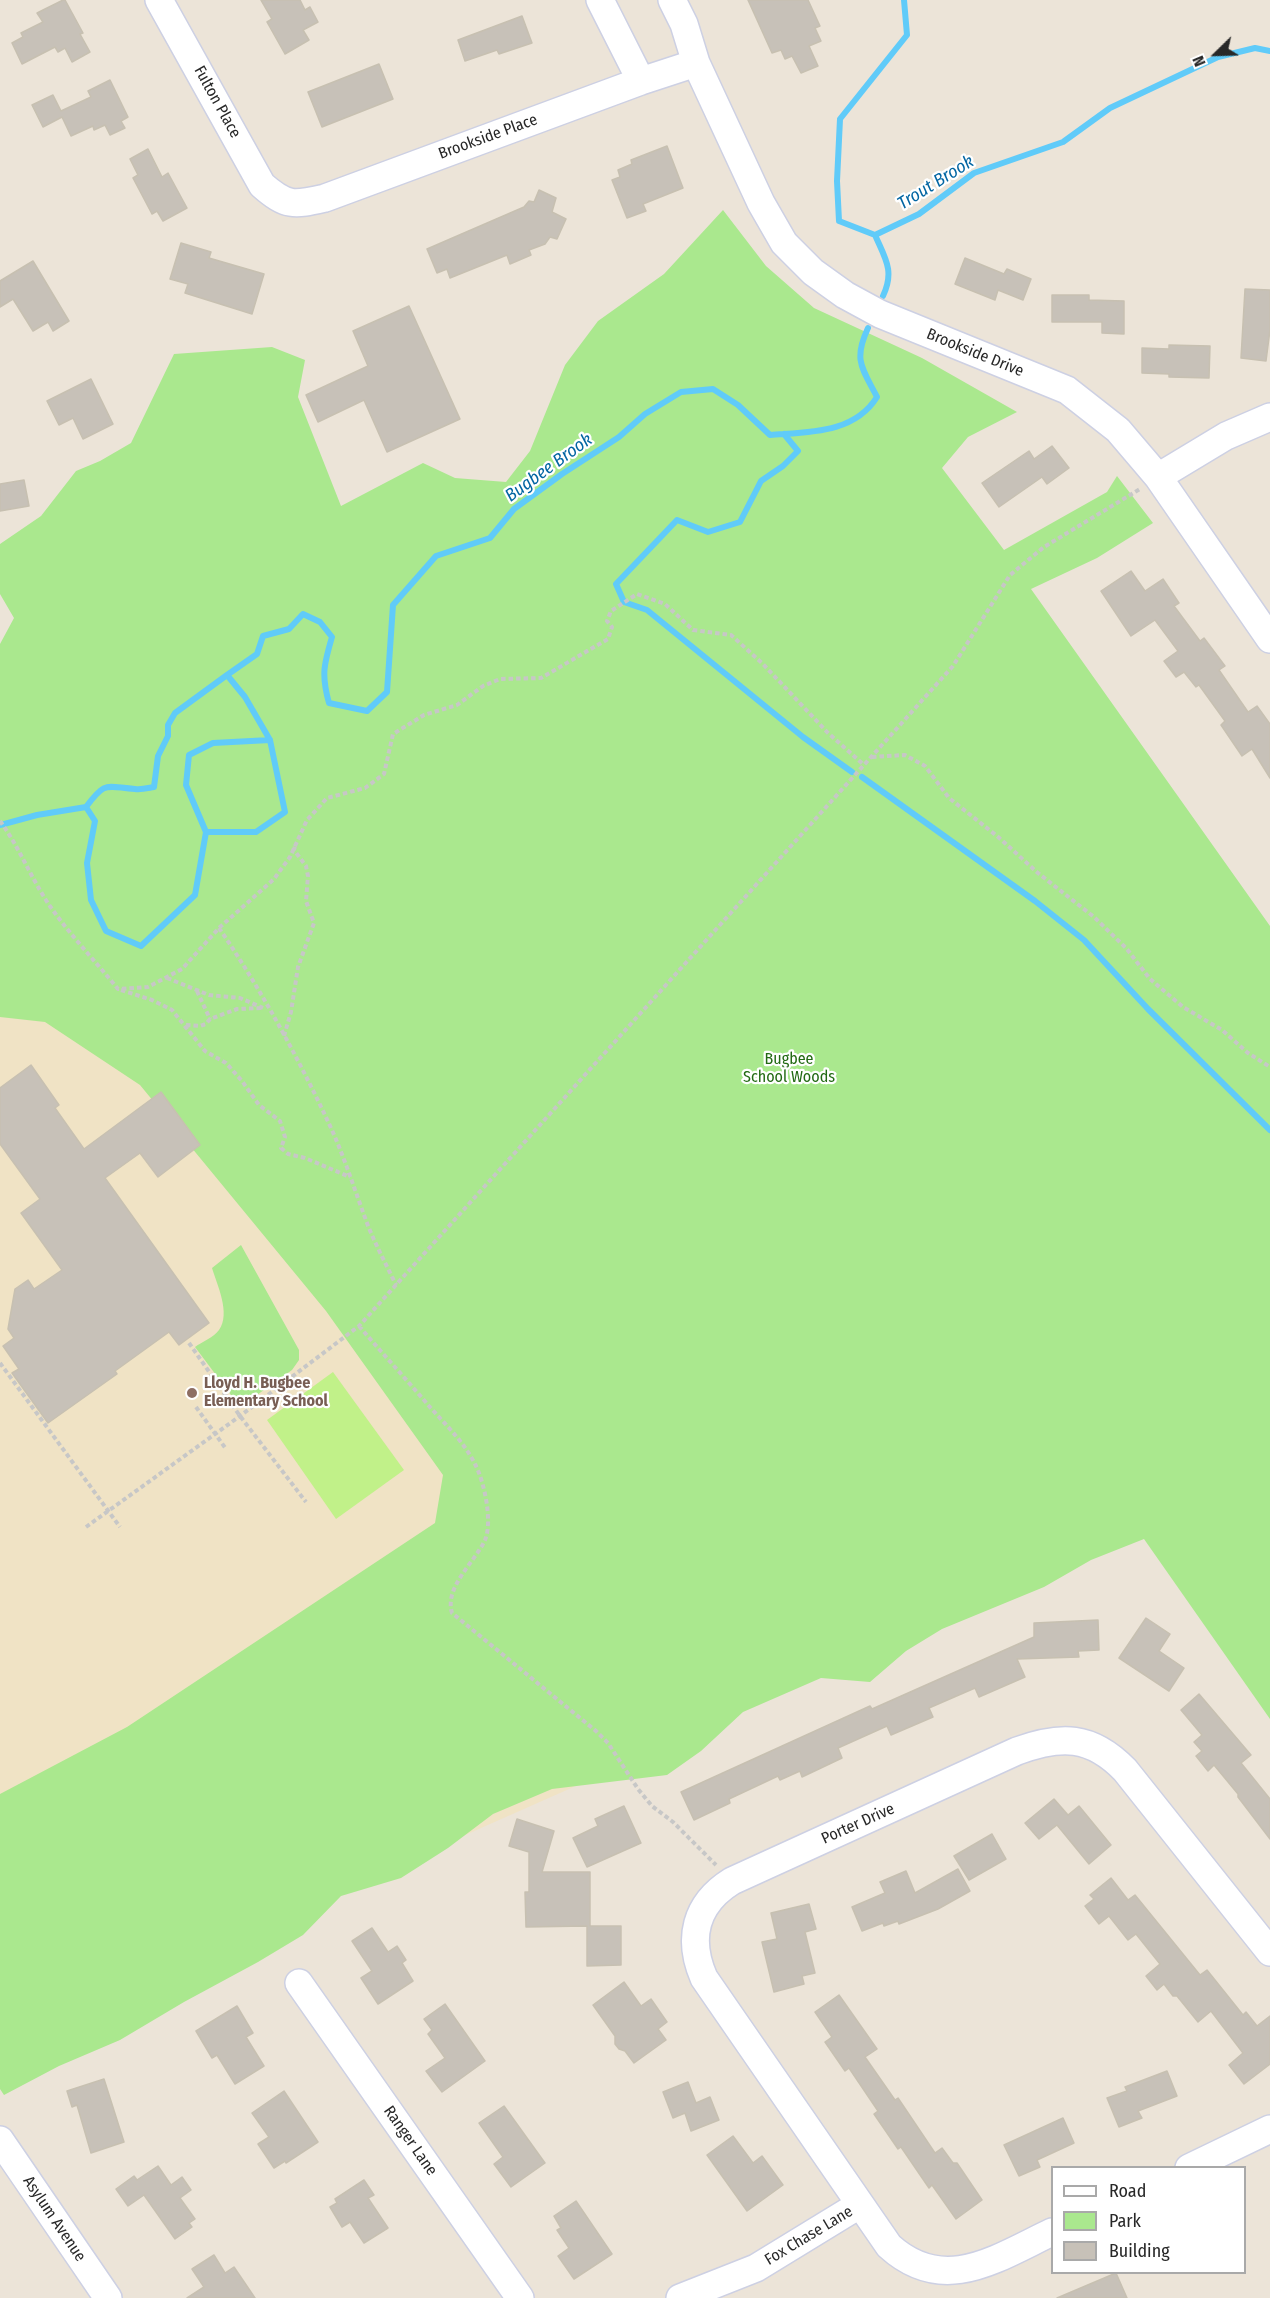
<!DOCTYPE html>
<style>
body{margin:0}
#map{position:relative;width:1270px;height:2298px;overflow:hidden;background:#ece4d8;font-family:"Fira Sans Condensed",sans-serif}
canvas{display:block}
.legend{position:absolute;left:1051px;top:2166px;width:195px;height:108px;box-sizing:border-box;background:#fff;border:2px solid #a9a9a9;margin:0;padding:8px 10px;list-style:none;font-size:18px;color:#282828}
.legend li{display:flex;align-items:center;gap:12px;height:30px}
.legend b{width:30px;border:2px solid #a9a9a9}
.north{position:absolute;left:1186px;top:24px;width:60px;height:60px;-webkit-text-stroke:4px #fff;paint-order:stroke;rotate:247deg;font-size:16px;font-weight:700;line-height:24px;text-align:center;color:#282828}
.north::after{content:'';display:block;margin:auto;width:21px;height:27px;background:#282828;clip-path:polygon(50% 0,100% 100%,50% 72%,0 100%)}
</style>
<div id="map">
<canvas width="1270" height="2298"></canvas>
<ul class="legend">
<li><b style="height:8px;background:#fff"></b>Road</li>
<li><b style="height:16px;background:#aae88e"></b>Park</li>
<li><b style="height:16px;background:#c7c1b8"></b>Building</li>
</ul>
<div class="north">N</div>
</div>
<script>
const context = document.querySelector('canvas').getContext('2d');
context.lineJoin = 'round';
function fill(path, color) { context.fillStyle = color; context.fill(path, 'evenodd'); }
function strokePath(path, color, width, dash) { context.strokeStyle = color; context.lineWidth = width; context.lineCap = dash ? 'butt' : 'round'; context.setLineDash(dash || []); context.stroke(path); }
function write(font, color, halo, rows, align = 'center') {
  context.font = font + ' "Fira Sans Condensed",sans-serif'; context.lineWidth = 4.5; context.setLineDash([]); context.textBaseline = 'middle'; context.strokeStyle = halo; context.fillStyle = color; for (const [text, x, y, turn = 0] of rows) {
    context.save(); context.translate(x, y); context.rotate((+turn || 0) * Math.PI / 180); context.textAlign = isNaN(turn) ? turn : align; if (halo) context.strokeText(text, 0, 0); context.fillText(text, 0, 0); context.restore();
  }
}
fill(new Path2D(`
 M 0,872 L 675,1742 L 409,1860 L 0,2056 Z`), '#f0e3c5');
fill(new Path2D(`
 M 723,210 L 766,266 L 814,308 L 922,358 L 1017,412 L 968,437 L 942,468 L 1004,550 L 1107,492 L 1117,476 L 1153,523 L 1097,558 L 1031,589 L 1270,926 L 1270,1719 L 1144,1539 L 1091,1560 L 1044,1587 L 942,1629 L 906,1651 L 870,1682 L 821,1678 L 743,1712 L 701,1751 L 667,1775 L 552,1789 L 493,1814 L 448,1848 L 401,1878 L 341,1896 L 303,1935 L 258,1962 L 184,2002 L 120,2040 L 59,2066 L 4,2095 L 0,2089 L 0,1794 L 127,1727 L 435,1523 L 443,1475 L 326,1311 L 140,1085 L 45,1022 L 0,1017 L 0,644 L 14,618 L 0,594 L 0,544 L 41,516 L 76,471 L 100,461 L 131,443 L 174,354 L 272,347 L 305,360 L 298,397 L 341,506 L 423,463 L 455,478 L 506,482 L 530,451 L 565,365 L 598,321 L 664,274 Z
 M 241,1245 L 299,1350 L 299,1360 L 292,1370 L 240,1407 L 195,1347 C 202,1342 214,1337 219,1330 C 231,1313 217,1285 212,1268 Z`), '#aae88e');
fill(new Path2D(`
 M 333,1372 L 404,1470 L 336,1519 L 267,1420 Z`), '#c1f189');
strokePath(new Path2D(`
 M 904,0 L 907,35 L 840,119 L 837,181 L 839,221 L 875,235 L 919,214 L 974,173 L 1063,142 L 1110,108 L 1218,57 L 1255,48 L 1270,51
 M 875,235 C 885,258 895,271 883,296
 M 784,434 L 798,451 L 783,466 L 761,481 L 740,522 L 708,532 L 677,520 L 616,584 L 624,602 L 647,610 L 803,737 L 852,772
 M 862,777 L 1035,901 L 1084,940 L 1148,1009 L 1270,1130
 M 86,807 C 106,780 106,787 135,789 C 141,790 148,788 154,787 L 158,756 L 168,736 L 168,725 L 175,713 L 227,675
 M 0,825 L 37,815 L 86,807 L 95,821 L 87,863 L 91,900 L 106,931 L 141,946 L 195,895 L 206,832 L 256,832 L 285,812 L 270,740 L 245,697 L 227,675 L 257,654 L 263,636 L 289,629 L 303,614 L 320,622 L 332,637 C 324,664 321,675 329,703 L 367,711 L 387,692 L 393,605 L 436,556 L 490,538 L 514,509 L 562,474 L 619,437 L 645,414 L 681,392 L 713,389 L 738,405 L 770,435 C 808,432 854,434 877,397 C 862,368 853,360 868,328
 M 206,832 L 186,785 L 189,755 L 213,743 L 270,740`), '#60cbf9', 6);
const building = new Path2D(`
 M 63,0 L 65,0 L 83,33 L 80,34 L 90,52 L 72,62 L 65,48 L 58,52 L 55,47 L 22,64 L 12,43 L 23,37 L 21,33 L 43,22 L 37,13 Z
 M 261,0 L 300,0 L 305,10 L 310,7 L 318,22 L 303,30 L 309,40 L 285,54 L 267,22 L 272,19 Z
 M 748,0 L 808,0 L 820,26 L 815,28 L 821,41 L 809,46 L 818,66 L 801,73 L 792,56 L 785,59 L 781,50 L 772,53 Z
 M 522,16 L 532,43 L 499,54 L 497,50 L 465,61 L 458,40 Z
 M 379,64 L 393,99 L 322,127 L 308,92 Z
 M 110,80 L 128,117 L 121,121 L 125,128 L 110,135 L 105,125 L 94,130 L 93,126 L 71,136 L 62,117 L 43,127 L 32,105 L 53,95 L 61,111 L 91,97 L 88,91 Z
 M 667,146 L 683,188 L 643,204 L 646,211 L 627,218 L 612,180 L 620,177 L 618,170 L 632,164 L 631,160 Z
 M 148,149 L 162,177 L 168,173 L 187,208 L 163,221 L 157,211 L 152,214 L 133,178 L 138,175 L 130,159 Z
 M 539,190 L 556,198 L 552,212 L 566,219 L 557,239 L 550,237 L 545,244 L 529,250 L 531,255 L 510,264 L 507,255 L 450,278 L 447,269 L 437,273 L 427,249 L 524,207 L 529,201 L 534,202 Z
 M 181,243 L 211,252 L 209,258 L 264,274 L 252,314 L 185,293 L 188,284 L 170,279 Z
 M 965,258 L 1004,274 L 1007,269 L 1031,279 L 1023,300 L 998,290 L 995,300 L 955,284 Z
 M 33,261 L 69,321 L 53,331 L 48,322 L 33,331 L 13,299 L 0,307 L 0,281 Z
 M 1245,289 L 1270,290 L 1270,330 L 1266,361 L 1241,358 Z
 M 1052,295 L 1089,295 L 1089,300 L 1124,301 L 1124,334 L 1102,333 L 1102,322 L 1052,322 Z
 M 409,306 L 460,419 L 387,452 L 364,400 L 318,422 L 306,395 L 368,366 L 353,331 Z
 M 1169,345 L 1210,346 L 1209,378 L 1169,377 L 1169,374 L 1142,373 L 1142,348 L 1169,349 Z
 M 91,379 L 113,424 L 83,439 L 73,418 L 59,425 L 47,401 Z
 M 1052,446 L 1069,468 L 1047,484 L 1042,477 L 999,507 L 982,483 L 1029,451 L 1034,459 Z
 M 24,480 L 29,506 L 0,511 L 0,484 Z
 M 1131,571 L 1145,591 L 1163,579 L 1179,603 L 1174,606 L 1200,641 L 1204,638 L 1225,666 L 1219,670 L 1248,712 L 1257,706 L 1270,724 L 1270,778 L 1252,749 L 1242,756 L 1221,725 L 1225,721 L 1199,685 L 1196,687 L 1184,672 L 1176,677 L 1164,661 L 1178,651 L 1155,620 L 1131,636 L 1101,591 Z
 M 31,1065 L 59,1105 L 55,1108 L 84,1149 L 161,1092 L 200,1145 L 158,1177 L 140,1153 L 105,1178 L 209,1323 L 179,1345 L 169,1332 L 115,1371 L 117,1374 L 48,1423 L 12,1373 L 19,1369 L 3,1346 L 14,1338 L 8,1329 L 15,1289 L 28,1280 L 34,1289 L 62,1270 L 21,1213 L 40,1199 L 0,1144 L 0,1088 Z
 M 1146,1618 L 1170,1634 L 1159,1651 L 1184,1668 L 1169,1691 L 1119,1658 Z
 M 1098,1620 L 1099,1650 L 1078,1651 L 1079,1657 L 1017,1659 L 1025,1677 L 979,1697 L 975,1688 L 929,1708 L 933,1717 L 891,1735 L 887,1726 L 838,1748 L 842,1758 L 802,1777 L 800,1771 L 780,1780 L 778,1776 L 729,1799 L 730,1803 L 694,1820 L 681,1792 L 870,1706 L 872,1709 L 1034,1637 L 1034,1623 Z
 M 1199,1694 L 1251,1755 L 1241,1763 L 1270,1799 L 1270,1839 L 1238,1797 L 1238,1794 L 1214,1765 L 1208,1771 L 1196,1756 L 1202,1751 L 1194,1742 L 1202,1735 L 1181,1710 Z
 M 1054,1799 L 1068,1815 L 1079,1806 L 1111,1845 L 1089,1864 L 1057,1825 L 1039,1839 L 1025,1823 Z
 M 624,1806 L 641,1843 L 587,1867 L 573,1838 L 598,1826 L 595,1819 Z
 M 517,1819 L 554,1831 L 542,1872 L 590,1872 L 590,1926 L 621,1926 L 621,1965 L 587,1966 L 587,1926 L 526,1927 L 525,1892 L 529,1892 L 529,1852 L 509,1846 Z
 M 992,1834 L 1006,1859 L 969,1880 L 954,1856 Z
 M 958,1869 L 970,1891 L 938,1909 L 899,1924 L 898,1921 L 884,1926 L 883,1923 L 862,1931 L 852,1907 L 885,1893 L 880,1882 L 906,1871 L 915,1893 Z
 M 1111,1878 L 1128,1900 L 1135,1895 L 1200,1975 L 1207,1970 L 1243,2015 L 1246,2012 L 1257,2026 L 1270,2016 L 1270,2064 L 1244,2084 L 1229,2065 L 1243,2053 L 1211,2011 L 1198,2022 L 1177,1996 L 1173,1996 L 1164,1984 L 1157,1990 L 1146,1976 L 1160,1964 L 1136,1934 L 1128,1940 L 1109,1916 L 1099,1924 L 1085,1906 L 1094,1899 L 1090,1895 Z
 M 809,1904 L 816,1929 L 805,1932 L 815,1973 L 802,1976 L 804,1984 L 774,1992 L 762,1942 L 777,1939 L 771,1913 Z
 M 372,1928 L 388,1952 L 397,1946 L 406,1960 L 402,1963 L 413,1981 L 378,2004 L 361,1978 L 372,1971 L 352,1941 Z
 M 624,1982 L 641,2006 L 651,1999 L 667,2022 L 658,2029 L 666,2040 L 634,2063 L 625,2051 L 619,2049 L 615,2044 L 615,2036 L 593,2005 Z
 M 839,1995 L 877,2049 L 865,2057 L 895,2100 L 898,2098 L 935,2153 L 942,2148 L 953,2163 L 957,2163 L 982,2200 L 956,2219 L 932,2185 L 929,2188 L 901,2147 L 898,2149 L 874,2114 L 878,2111 L 849,2068 L 845,2071 L 825,2042 L 832,2037 L 815,2012 Z
 M 445,2004 L 485,2061 L 442,2092 L 426,2071 L 445,2058 L 428,2034 L 432,2030 L 424,2019 Z
 M 237,2006 L 253,2033 L 246,2037 L 264,2066 L 235,2084 L 217,2055 L 212,2058 L 196,2031 Z
 M 1167,2071 L 1177,2096 L 1138,2111 L 1142,2118 L 1119,2127 L 1107,2098 L 1127,2091 L 1125,2087 Z
 M 104,2079 L 124,2142 L 91,2153 L 77,2105 L 72,2107 L 67,2091 Z
 M 688,2082 L 696,2103 L 710,2097 L 719,2120 L 691,2131 L 685,2113 L 673,2118 L 663,2092 Z
 M 284,2091 L 318,2142 L 286,2163 L 285,2161 L 274,2168 L 258,2144 L 269,2137 L 252,2113 Z
 M 504,2106 L 545,2163 L 511,2187 L 494,2164 L 503,2157 L 479,2123 Z
 M 1063,2118 L 1074,2143 L 1037,2160 L 1040,2167 L 1019,2176 L 1004,2145 Z
 M 733,2136 L 753,2163 L 762,2156 L 783,2185 L 747,2211 L 707,2155 Z
 M 158,2166 L 171,2185 L 182,2177 L 191,2190 L 180,2198 L 195,2219 L 189,2223 L 192,2227 L 175,2239 L 144,2195 L 128,2206 L 116,2189 L 134,2176 L 137,2180 Z
 M 364,2180 L 374,2195 L 368,2198 L 388,2228 L 364,2243 L 350,2222 L 342,2227 L 330,2207 L 337,2203 L 335,2199 Z
 M 576,2201 L 612,2254 L 574,2279 L 558,2256 L 569,2248 L 557,2230 L 561,2228 L 554,2216 Z
 M 214,2255 L 225,2273 L 234,2267 L 255,2298 L 187,2298 L 204,2287 L 192,2269 Z
 M 1116,2273 L 1127,2298 L 1057,2298 Z`);
fill(building, '#c7c1b8');
strokePath(building, '#c7c0b1', 1.5);
const minor = new Path2D(`
 M 159,0 L 262,185 C 287,207 294,205 325,198 L 641,81 L 696,63
 M 600,0 L 641,81
 M 672,0 L 684,24 L 696,63 L 761,203 L 784,243 L 813,272 L 845,295 L 880,314 L 1067,390 L 1118,430 L 1158,477 L 1270,639
 M 1158,477 L 1226,436 L 1270,417
 M 299,1983 L 520,2298
 M 0,2140 L 108,2298
 M 1189,2168 L 1270,2129
 M 1052,2232 C 997,2258 944,2296 889,2246 L 704,1978 C 687,1939 695,1904 732,1881 L 1017,1751 C 1061,1735 1091,1735 1125,1770 L 1270,1952
 M 680,2298 L 756,2268 L 859,2205`);
strokePath(minor, '#cdd0e3', 30);
strokePath(new Path2D(`
 M 872,757 L 905,755 L 925,766 L 949,798 L 997,836 L 1038,873 L 1094,917 L 1126,948 L 1150,979 L 1183,1007 L 1222,1030 L 1248,1053 L 1270,1067
 M 0,821 C 20,848 32,881 52,909 C 72,937 96,962 118,989 L 148,987 L 182,969 L 219,928 L 274,879 L 290,857 L 307,820 L 327,798 L 365,788 L 384,774 L 393,734 L 424,715 L 457,705 L 483,686 L 500,679 L 541,678 L 608,639 L 612,627 L 607,621 L 611,611 L 637,594 L 665,604 L 693,630 L 731,635 L 762,663 L 828,733 L 864,765
 M 219,928 C 262,991 299,1059 331,1128 C 345,1159 355,1191 367,1223 C 375,1244 386,1264 396,1285
 M 167,978 L 209,995 L 240,998 L 263,1008
 M 121,990 L 152,1000 L 172,1010 L 205,1051 L 226,1063 L 242,1081 L 259,1105 L 280,1121 L 285,1137 L 281,1148 L 288,1154 L 305,1158 L 350,1177
 M 197,991 L 210,1019
 M 186,1025 L 200,1026 L 206,1024 L 210,1019 L 237,1009 L 261,1008
 M 284,1036 L 291,1012 L 298,967 L 314,923 L 306,901 L 308,876 L 306,866 L 294,850 L 295,846
 M 359,1326 C 382,1353 406,1379 429,1406 C 445,1424 464,1442 475,1464 C 484,1481 493,1521 485,1540 C 475,1562 444,1587 452,1613 L 596,1731 L 608,1743 L 638,1789 L 652,1806 L 673,1822 L 716,1865
 M 189,1343 L 240,1416 L 306,1502
 M 0,1363 L 120,1527
 M 196,1407 L 226,1449
 M 86,1527 L 240,1416 L 359,1326 L 953,666 L 1010,575 L 1044,547 L 1140,489`), '#c7c7c7', 4, [4.5, 3]);
strokePath(minor, '#fff', 27);
for (const [x, y, r, color] of [
 [192,1393,6,"#8d6e63"]
]) { const dot = new Path2D(); dot.arc(x, y, r, 0, 2 * Math.PI); context.fillStyle = color; context.fill(dot); strokePath(dot, '#fff', 2); }
write('16px', '#282828', '#fff', [
 ["Fulton Place",217,102,61],
 ["Brookside Place",488,137,-20],
 ["Brookside Drive",975,353,22],
 ["Porter Drive",858,1824,-24],
 ["Ranger Lane",410,2141,55],
 ["Asylum Avenue",54,2219,56],
 ["Fox Chase Lane",809,2236,-31]
]);
write('16px', '#226a13', '#fff', [
 ["Bugbee",789,1060],
 ["School Woods",789,1078]
]);
write('bold 16px', '#785e54', '#fff', [
 ["Lloyd H. Bugbee",204,1384],
 ["Elementary School",204,1402]
], 'left');
write('italic 18px', '#0265a2', '#fff', [
 ["Trout Brook",936,183,-32],
 ["Bugbee Brook",549,468,-36]
]);
</script>
